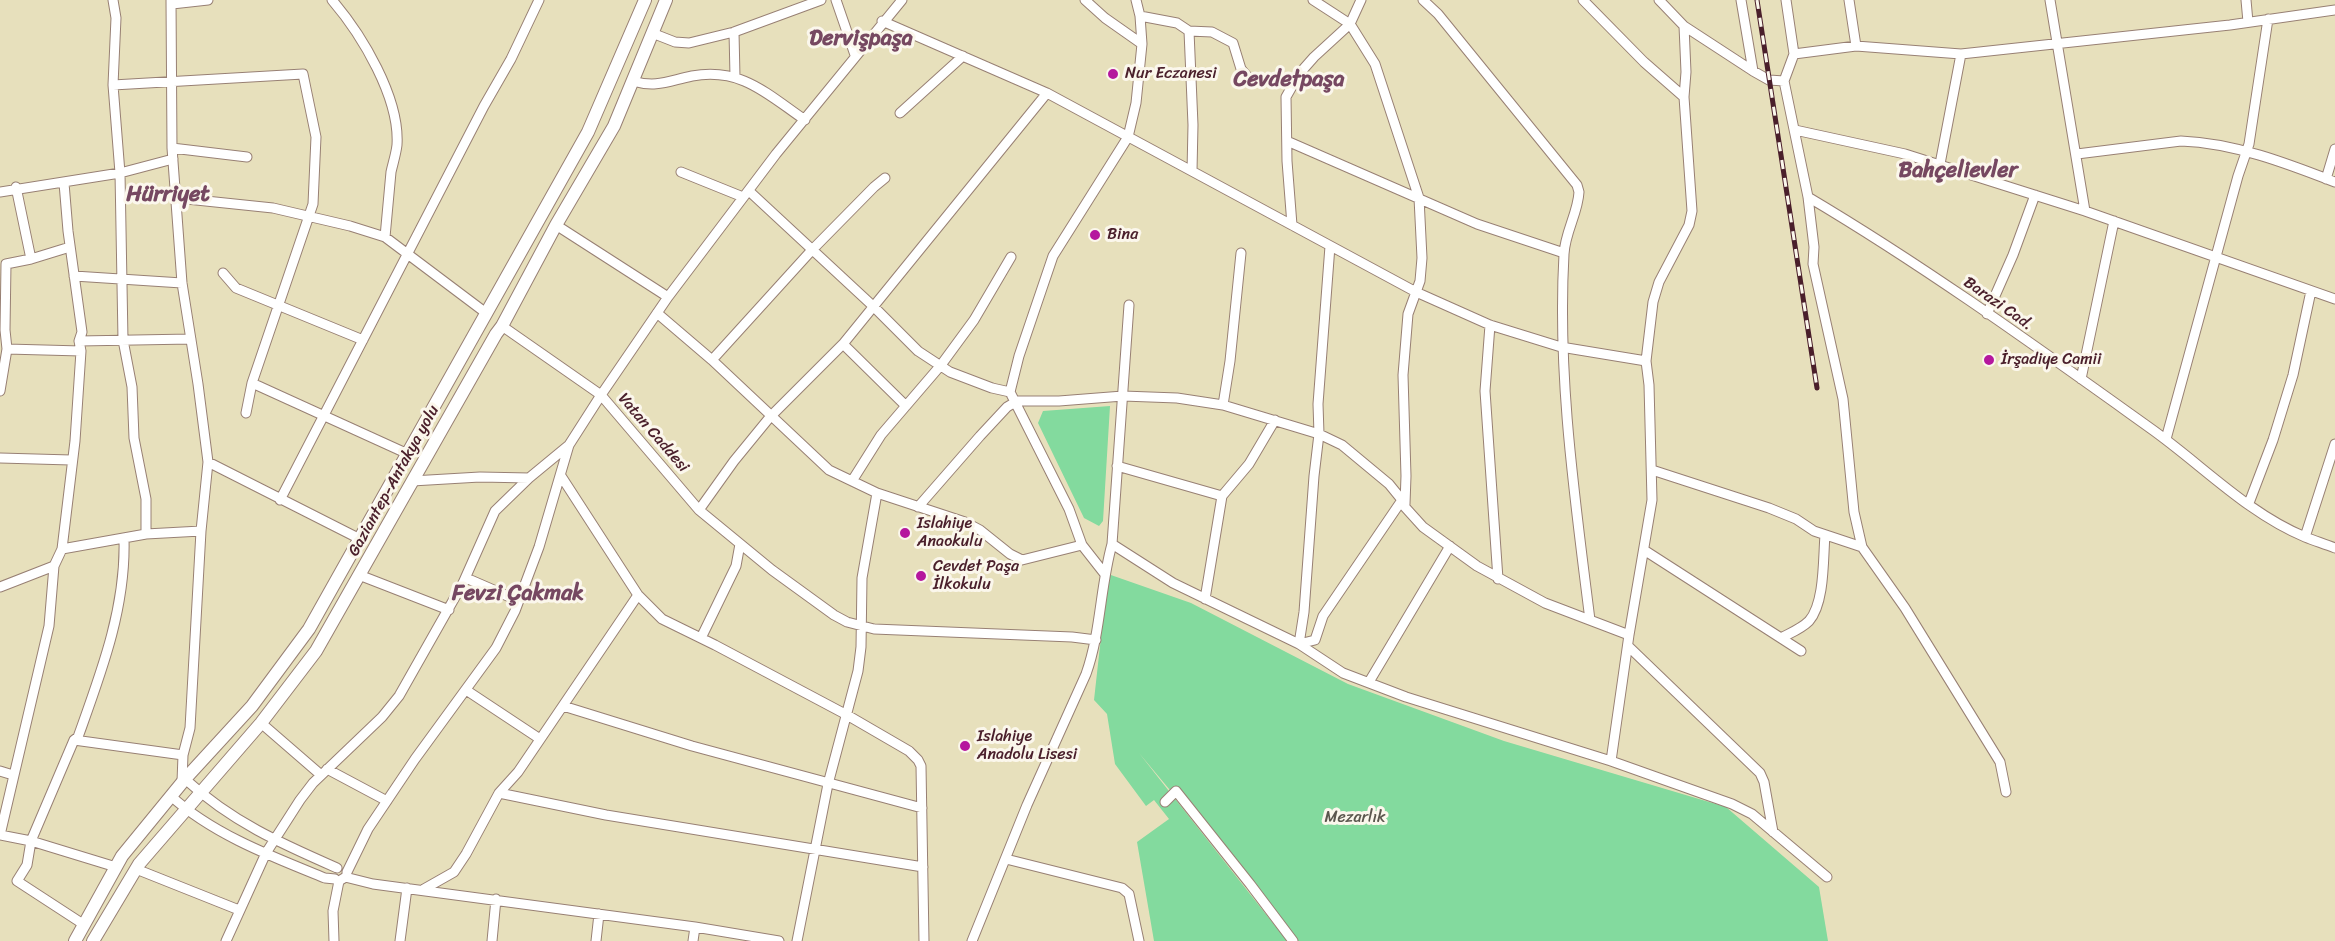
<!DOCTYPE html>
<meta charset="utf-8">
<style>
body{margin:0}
canvas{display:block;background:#e7e0bc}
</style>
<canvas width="2335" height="941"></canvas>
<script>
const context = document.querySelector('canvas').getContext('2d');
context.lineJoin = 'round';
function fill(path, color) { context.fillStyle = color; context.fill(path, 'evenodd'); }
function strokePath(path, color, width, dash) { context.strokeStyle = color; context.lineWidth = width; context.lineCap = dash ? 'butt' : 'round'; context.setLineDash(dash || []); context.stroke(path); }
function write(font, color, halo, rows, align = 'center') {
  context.font = font + ' Sriracha,sans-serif'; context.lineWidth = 6; context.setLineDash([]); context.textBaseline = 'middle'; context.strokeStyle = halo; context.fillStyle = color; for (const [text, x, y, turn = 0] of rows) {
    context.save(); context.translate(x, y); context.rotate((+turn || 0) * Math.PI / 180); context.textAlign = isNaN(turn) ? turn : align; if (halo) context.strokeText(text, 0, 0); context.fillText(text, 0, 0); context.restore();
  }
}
fill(new Path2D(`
 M 1110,406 L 1103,521 L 1099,526 L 1084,518 L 1038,423 L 1043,411 Z
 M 1108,574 L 1191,603 L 1348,684 L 1504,741 L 1726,807 L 1819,887 L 1828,941 L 1296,941 L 1139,753 L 1287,941 L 1154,941 L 1137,842 L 1169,819 L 1154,800 L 1146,806 L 1115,764 L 1107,714 L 1094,700 Z`), '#83da9e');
const minor = new Path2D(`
 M 113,0 L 116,18 L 113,85 L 120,173 L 123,340 L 132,387 L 134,438 L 146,499 L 146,534
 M 171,0 L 172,148 L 182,283 L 198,384 L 208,462 L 201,531 L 190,728 L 183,755 L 182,782
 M 332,0 C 362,35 400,98 397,145 C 396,154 393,163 391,172 C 389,194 387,216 385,237
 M 836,0 L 855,55
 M 902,0 L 776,154 L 668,297 L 601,395 L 699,510 L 772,570 L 834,615 L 847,622 L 874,629 L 1072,637 L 1096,640
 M 1085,0 L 1105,18 L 1142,44
 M 1313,0 L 1350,24 L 1375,64 L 1419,198 L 1422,258 L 1420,281 L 1408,314 L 1403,375 L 1406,476 L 1405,504
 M 1423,0 L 1438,14 L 1577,185 L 1579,192 C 1578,213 1565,232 1564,254 C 1557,376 1575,499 1590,620
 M 1583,0 L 1644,62 L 1684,97
 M 1659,0 L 1684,26 L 1753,71 L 1769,80 L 1784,81
 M 1741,0 L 1753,71
 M 1786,0 L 1794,54 L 1784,81 L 1808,197 C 1926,267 2038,348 2150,428 C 2201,464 2247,513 2305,537 C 2315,541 2325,544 2335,548
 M 1849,0 L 1856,46
 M 2050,0 L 2085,211 L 2335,299
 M 2246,0 L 2248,22
 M 172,4 L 208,0
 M 1140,16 L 1177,23 L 1189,31
 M 882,21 L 1047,93 L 1416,292 L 1490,325 L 1561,347 L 1646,361
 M 734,32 L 735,77
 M 652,33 L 675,42 L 689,43 L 734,32 L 821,0
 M 1794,54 L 1856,46 L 1961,54 L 2230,25 L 2335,10
 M 632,81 C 657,88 668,81 692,76 C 741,67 767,94 805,120
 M 113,85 L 303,74 L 316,137 L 313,204 L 252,383 L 246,413
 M 900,113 L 963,56
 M 1795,130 L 1905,154 L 2085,211
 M 1287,141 L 1477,224 L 1564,253
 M 172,148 L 247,157
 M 2077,154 L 2181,141 C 2234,143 2286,163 2335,182
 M 1940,164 L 1961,54
 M 1192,171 L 1193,125 L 1189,31 L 1212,32 L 1233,43 L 1241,69 L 1247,76
 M 681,172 L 743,197
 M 2326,179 L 2335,149
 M 16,187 L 31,259
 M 749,191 L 874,307 L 918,351 L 950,372 L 992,388 L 1010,392
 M 0,192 L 120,173 L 173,159
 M 1808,197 L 1814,247 L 1813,264 L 1843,399 L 1854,512 L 1862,547
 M 177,198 L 273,208 L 350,226 L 385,237 L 486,313
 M 556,225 L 668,297
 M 1292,225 L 1287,161 L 1286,97 L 1299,74 L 1314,57 L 1350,24 L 1361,0
 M 1330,246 L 1318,404 L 1319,434 L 1314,476 L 1304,612 L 1299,644 L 1315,640 L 1323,616 L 1402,500
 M 223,273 L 236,288 L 363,340
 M 74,276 L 182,283
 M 657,313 L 712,360 L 829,470 L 877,493 L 965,522 L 980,530 L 1010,554 L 1022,560 L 1082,545
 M 1987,314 L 2013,255 L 2035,195
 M 1490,325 L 1485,391 L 1498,579
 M 79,341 L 191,339
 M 843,344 L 906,406
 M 7,349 L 81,351
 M 712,360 L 811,251 L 874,187 L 885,178
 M 2081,379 L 2114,221
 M 252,383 L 408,454
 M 0,391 L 7,349 L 5,330 L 6,264 L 31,259 L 70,247
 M 1223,405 L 1230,361 L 1241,253
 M 2166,439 L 2238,176 L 2249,144 L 2268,19
 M 0,458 L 71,460
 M 208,462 L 360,539
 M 1117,466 L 1222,496
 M 1652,470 L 1769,508 L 1796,519 L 1814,531 L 1862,547 L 1905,608 L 2000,762 L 2006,792
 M 561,476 L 638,595 L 662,619 L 715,645 L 847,715 L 909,751 L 918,760 L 921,766 L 924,941
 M 412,481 L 480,477 L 529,478
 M 852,481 L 881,435 L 941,365 L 974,320 L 1011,257
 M 280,500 L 484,106 L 511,59 L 539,0
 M 2249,503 L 2273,440 L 2293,375 L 2311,291
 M 918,507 L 980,436 L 1007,407 L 1017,401 L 1059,401 L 1123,396 L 1177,398 L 1223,405 L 1319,434 L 1342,445 L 1389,484 L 1402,500 L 1404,506 L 1423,527 L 1477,566 L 1545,603 L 1629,635
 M 699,510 L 734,461 L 770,417 L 843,344 L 1047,93
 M 2305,537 L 2335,444
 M 1112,544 L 1173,583 L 1299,644 L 1343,673 L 1406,697 L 1611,761 L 1732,804 L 1752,814 L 1827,877
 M 62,549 L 75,441 L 81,351 L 79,341 L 82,332 L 68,231 L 64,183
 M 1644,550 L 1801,651
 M 1104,573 L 1082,545 L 1069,509 L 1010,392 L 1019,356 L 1053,256 L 1128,137 L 1136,103 L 1142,44 L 1140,16 L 1136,0
 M 359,575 L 449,610
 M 466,578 L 519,601
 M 0,587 L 54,566 L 62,549 L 146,534 L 201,531
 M 1205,599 L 1222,496 L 1249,464 L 1275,420
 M 701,638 L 736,566 L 740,544
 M 1781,638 C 1790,633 1801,629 1809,621 C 1825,603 1823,558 1825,535
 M 1628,646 L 1760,773 L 1764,782 L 1773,832
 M 1369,682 L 1450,546
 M 466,690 L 540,739
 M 563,706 L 692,746 L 922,808
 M 261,723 L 321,775
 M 74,740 L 183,755
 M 1611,761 L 1629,635 L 1652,500 L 1649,385 L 1646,361 L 1653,302 L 1659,282 L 1689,225 L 1692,211 L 1684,97 L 1686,72 L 1684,26
 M 327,769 L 387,801
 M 0,771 L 13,775
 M 185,779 C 232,822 280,843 337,868
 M 499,793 L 606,815 L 923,867
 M 171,796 C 212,834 273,857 325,878 L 335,879
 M 1165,802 L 1176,791 L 1250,884 L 1293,941
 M 0,835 L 49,626 L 54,566
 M 0,835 L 31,841 L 116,867
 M 1006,859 L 1122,888 L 1129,894 L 1139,941
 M 136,869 L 239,910
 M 347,872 L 368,829 L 415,759 L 496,648 L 515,611 L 539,547 L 569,445 L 601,395 L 502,326
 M 345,877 L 373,884 L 695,927 L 779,941
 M 424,889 L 454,872 L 466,854 L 499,793 L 518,772 L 638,595
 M 83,924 L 17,881 L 27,865 L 31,841 L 74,740 L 78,737 C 101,673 126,608 124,539
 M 226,941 L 266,853 L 300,800 L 313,783 L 382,717 L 399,696 L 463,583 L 495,511 L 529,478 L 569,445
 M 334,941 L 333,911 L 339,881 L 344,878
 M 400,941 L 407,888
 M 492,941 L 496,899
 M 596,941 L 599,914
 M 693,941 L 695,927
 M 797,941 L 828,784 L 858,671 L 861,647 L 862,578 L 877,493
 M 972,941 L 1027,805 L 1086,674 C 1101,632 1100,587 1112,544 L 1129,305`);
const major = new Path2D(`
 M 75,941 L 122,856 L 185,779 L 252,706 L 309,629 L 588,132 L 645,0
 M 93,941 L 139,864 L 261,723 L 316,651 L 496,334 L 502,326 L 556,225 L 614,126 L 666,0`);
strokePath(minor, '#988074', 11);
strokePath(major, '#988074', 14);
strokePath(minor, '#fff', 9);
strokePath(major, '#fff', 12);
const rail = new Path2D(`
 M 1757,0 L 1817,388`);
strokePath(rail, '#4a1f2b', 5);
strokePath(rail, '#fbf7ec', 3, [9]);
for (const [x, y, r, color] of [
 [1113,74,6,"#b5179e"],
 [1095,235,6,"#b5179e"],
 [1989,360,6,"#b5179e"],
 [905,533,6,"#b5179e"],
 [921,576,6,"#b5179e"],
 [965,746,6,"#b5179e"]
]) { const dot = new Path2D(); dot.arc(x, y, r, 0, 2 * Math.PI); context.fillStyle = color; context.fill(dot); strokePath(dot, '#fbf7ec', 2); }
write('16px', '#4a1f2b', '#fbf7ec', [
 ["Nur Eczanesi",1125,74],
 ["Bina",1107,235],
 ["İrşadiye Camii",2001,360],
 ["Islahiye",917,524],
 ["Anaokulu",917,542],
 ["Cevdet Paşa",933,567],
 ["İlkokulu",933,585],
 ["Islahiye",977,737],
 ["Anadolu Lisesi",977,755]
], 'left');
write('16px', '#4a1f2b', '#fbf7ec', [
 ["Barazi Cad.",1998,304,35],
 ["Vatan Caddesi",653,433,49],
 ["Gaziantep-Antakya yolu",394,481,-61]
]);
write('16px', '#5b574e', '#fbf7ec', [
 ["Mezarlık",1355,818]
]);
write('bold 22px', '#764861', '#fbf7ec', [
 ["Dervişpaşa",861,39],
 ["Cevdetpaşa",1289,80],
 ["Bahçelievler",1958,171],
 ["Hürriyet",168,195],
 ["Fevzi Çakmak",518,594]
]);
</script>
